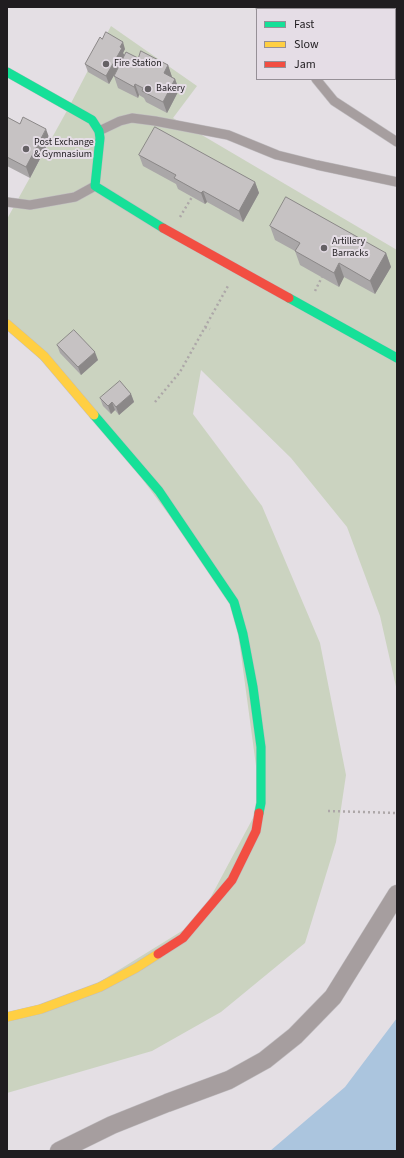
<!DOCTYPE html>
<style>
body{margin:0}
#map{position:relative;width:404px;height:1158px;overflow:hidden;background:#e4dfe4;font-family:"Source Sans 3",sans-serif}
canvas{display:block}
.frame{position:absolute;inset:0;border:8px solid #201d20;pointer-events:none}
.legend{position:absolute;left:256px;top:8px;width:140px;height:72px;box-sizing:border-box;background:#e5dde6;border:1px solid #969097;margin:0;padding:5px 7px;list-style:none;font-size:12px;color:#201d20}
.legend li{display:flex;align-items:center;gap:8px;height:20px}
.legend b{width:20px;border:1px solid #969097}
</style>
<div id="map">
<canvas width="404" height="1158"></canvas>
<div class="frame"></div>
<ul class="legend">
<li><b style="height:5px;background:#16e098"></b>Fast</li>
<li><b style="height:5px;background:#ffcf43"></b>Slow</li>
<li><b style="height:5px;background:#f24e42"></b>Jam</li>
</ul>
</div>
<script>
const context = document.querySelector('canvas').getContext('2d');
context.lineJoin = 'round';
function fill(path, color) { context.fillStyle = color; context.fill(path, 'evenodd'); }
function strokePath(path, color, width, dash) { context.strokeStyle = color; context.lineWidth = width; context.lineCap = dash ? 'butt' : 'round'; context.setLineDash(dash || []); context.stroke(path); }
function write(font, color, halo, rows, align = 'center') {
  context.font = font + ' "Source Sans 3",sans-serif'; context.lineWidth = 4; context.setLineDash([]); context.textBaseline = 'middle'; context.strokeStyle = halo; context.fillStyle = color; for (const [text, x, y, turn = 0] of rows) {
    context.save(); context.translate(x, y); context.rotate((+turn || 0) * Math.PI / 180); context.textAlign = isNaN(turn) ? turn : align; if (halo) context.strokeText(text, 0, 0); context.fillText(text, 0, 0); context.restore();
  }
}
fill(new Path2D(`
 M 111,26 L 197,86 L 173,118 L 397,250 L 397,691 L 380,616 L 347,527 L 291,458 L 201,370 L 193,414 L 262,506 L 320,643 L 346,775 L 336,842 L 305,943 L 221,1012 L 152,1051 L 7,1093 L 7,1017 L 80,994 L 198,921 L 261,803 L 234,602 L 102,425 L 7,324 L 7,219 L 69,107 Z`), '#cbd3c0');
fill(new Path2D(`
 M 397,1018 L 397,1151 L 270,1151 L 345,1087 Z`), '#abc5de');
const lane = new Path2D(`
 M 260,7 L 261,9
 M 316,79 L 334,101 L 397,142
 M 99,131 L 120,121 L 132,118 L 155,121 L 228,135 L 277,155 L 317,165 L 397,182
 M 7,202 L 30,205 L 75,197 L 95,186`);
const street = new Path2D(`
 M 59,1151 L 112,1125 L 167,1103 L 229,1080 L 265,1060 L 295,1036 L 333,997 L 397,894`);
const fast = new Path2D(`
 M 7,72 L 92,120 L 99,131 L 100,138 L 95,186 L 163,228
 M 289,298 L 397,358
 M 94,415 L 159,491 L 234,602 L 243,634 L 253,687 L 261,747 L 261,803 L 259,813`);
const slow = new Path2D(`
 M 7,324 L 44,356 L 94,415
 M 7,1017 L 41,1009 L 100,987 L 136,968 L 158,954`);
const jam = new Path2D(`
 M 163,228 L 289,298
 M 158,954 L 183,938 L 232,880 L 256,831 L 259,813`);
strokePath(lane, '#c0bdc0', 10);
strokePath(street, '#c0bdc0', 19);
strokePath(fast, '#c0bdc0', 10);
strokePath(slow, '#c0bdc0', 10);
strokePath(jam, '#c0bdc0', 10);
strokePath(new Path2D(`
 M 180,217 L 192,197
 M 315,291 L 322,277
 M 205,327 L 210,329
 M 155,402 L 180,372 L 228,286
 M 328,811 L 397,813`), '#ada7a8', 2.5, [2, 3]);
strokePath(lane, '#a69e9f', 9);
strokePath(street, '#a69e9f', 18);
strokePath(fast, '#16e098', 9);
strokePath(slow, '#ffcf43', 9);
strokePath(jam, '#f24e42', 9);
fill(new Path2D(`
 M 102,39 L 125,49 L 123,53 L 124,55 L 168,65 L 172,77 L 175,79 L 179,90 L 167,113 L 146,102 L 144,98 L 139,95 L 138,98 L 118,88 L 114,76 L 120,65 L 109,84 L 88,72 L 85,64 Z
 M 7,117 L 50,140 L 30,178 L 7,166 Z
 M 139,155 L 255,182 L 259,193 L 243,222 L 207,202 L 205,204 L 178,189 L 176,184 L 143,166 Z
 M 270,226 L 386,253 L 391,267 L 375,294 L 344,277 L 339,287 L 300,265 L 295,251 L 275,240 Z
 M 57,345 L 98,360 L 81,375 L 60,353 Z
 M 131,394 L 134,402 L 119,415 L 115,410 L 111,414 L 103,406 L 100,398 Z`), '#aaa7a8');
fill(new Path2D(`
 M 123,42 L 125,49 L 123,53 L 125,56 L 109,84 L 106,76 L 120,47 Z
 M 168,65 L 172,77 L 168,84 L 164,73 Z
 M 175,79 L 179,90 L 167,113 L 163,102 Z
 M 135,84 L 139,95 L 138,98 L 134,87 Z
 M 46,129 L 50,140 L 30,178 L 26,167 Z
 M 255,182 L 259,193 L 243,222 L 239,211 Z
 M 203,191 L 207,202 L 205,204 L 201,193 Z
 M 386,253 L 391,267 L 375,294 L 370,281 Z
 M 339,263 L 344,277 L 339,287 L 334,273 Z
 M 95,352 L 98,360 L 81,375 L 78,367 Z
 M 131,394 L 134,402 L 119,415 L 116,407 Z
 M 112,402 L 115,410 L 111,414 L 108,406 Z`), '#8b8888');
const building = new Path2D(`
 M 106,32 L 123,42 L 120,47 L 122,48 L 106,76 L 85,64 L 100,37 L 102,39 Z
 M 141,51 L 168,65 L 164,73 L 175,79 L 163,102 L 142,91 L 143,88 L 135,84 L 134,87 L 114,76 L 126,52 L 138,58 Z
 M 7,117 L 20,124 L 23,117 L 46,129 L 26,167 L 7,157 Z
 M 155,127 L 255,182 L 239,211 L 203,191 L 201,193 L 174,178 L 176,175 L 139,155 Z
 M 286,197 L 386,253 L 370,281 L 339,263 L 334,273 L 295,251 L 300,243 L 270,226 Z
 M 74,330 L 95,352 L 78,367 L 57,345 Z
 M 120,381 L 131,394 L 116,407 L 112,402 L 108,406 L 100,398 Z`);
fill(building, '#c6c2c3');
strokePath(building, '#8b8888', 1);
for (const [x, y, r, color] of [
 [106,64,4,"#656165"],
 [148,89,4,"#656165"],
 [26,149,4,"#656165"],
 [324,248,4,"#656165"]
]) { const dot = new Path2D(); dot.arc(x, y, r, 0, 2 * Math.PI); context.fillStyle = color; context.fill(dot); strokePath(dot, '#e5dde6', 1.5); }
write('10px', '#201d20', '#e5dde6', [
 ["Fire Station",114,64],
 ["Bakery",156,89],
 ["Post Exchange",34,143],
 ["& Gymnasium",34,155],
 ["Artillery",332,242],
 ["Barracks",332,254]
], 'left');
</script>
